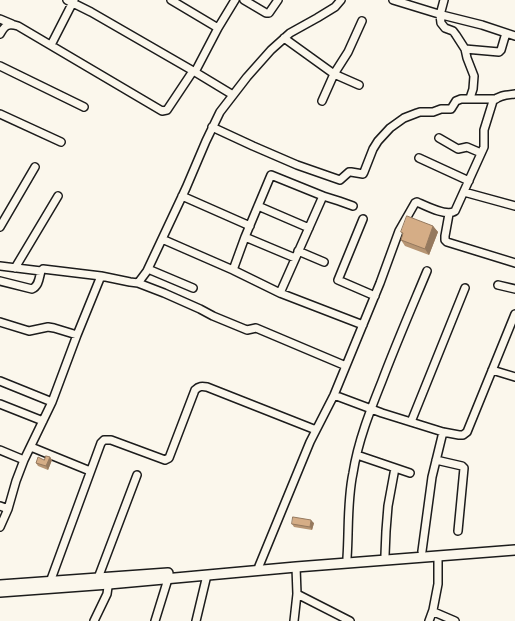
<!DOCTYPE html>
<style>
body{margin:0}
canvas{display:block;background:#fbf7ec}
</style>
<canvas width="515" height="621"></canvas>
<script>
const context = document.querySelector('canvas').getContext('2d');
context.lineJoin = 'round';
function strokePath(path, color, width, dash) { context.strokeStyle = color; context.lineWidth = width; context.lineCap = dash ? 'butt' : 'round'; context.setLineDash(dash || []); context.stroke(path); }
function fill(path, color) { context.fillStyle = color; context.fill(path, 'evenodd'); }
const minor = new Path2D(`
 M 67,0 L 91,12 L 195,72 L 233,95
 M 171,0 L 218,28 L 235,0
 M 244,0 L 266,13 L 269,13 L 278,0
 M 393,0 L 442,15 L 482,25 L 515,36
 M 444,0 L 440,15 L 441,23 L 445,28 L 453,31 L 456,35 L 465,49 L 467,58 L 474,76 L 473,89 L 470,98
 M 0,19 L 12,24
 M 0,34 C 5,25 8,23 18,26 L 162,111 L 167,110 L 193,71
 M 284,38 L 334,74 L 359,85
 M 51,45 L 74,0
 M 465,49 L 499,52 L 501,50 L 506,33
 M 0,66 L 84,107
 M 195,72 L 218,28
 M 322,101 L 334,74 L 348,52 L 362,21
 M 0,114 L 61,142
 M 212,127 L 253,146 L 297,165 L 340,180 L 349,172 L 351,172 L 363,174 L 364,172 L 373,149 L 378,141 L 390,128 L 404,118 L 417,113 L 420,112 L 433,112 L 441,109 L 451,109 L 456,101 L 461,99 L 496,99
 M 439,138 L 458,149 L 467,147 L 481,153
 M 419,158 L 469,181
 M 464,192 L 515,206
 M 182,196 L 250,226
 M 258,206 L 309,228
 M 353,206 L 339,201 L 323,196 L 280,293 L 363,325
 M 449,214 L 445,236 L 445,240 L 447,242 L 515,263
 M 363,219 L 338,280 L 375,296
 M 0,227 L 35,167
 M 245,237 L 295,258
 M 162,239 L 233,270 L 280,293
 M 298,251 L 324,262
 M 0,266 L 41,271
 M 15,268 L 58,196
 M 148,269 L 193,288
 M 233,270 L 245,237 L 271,175 L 323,196
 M 0,281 L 32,289 C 39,286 39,278 41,271 L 43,269 L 101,276
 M 138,283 L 164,293 L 200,309 L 213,316 L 247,330 L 256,328 L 346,366
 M 498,285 L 515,289
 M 0,322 L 29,331 L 48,327 L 54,328 L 77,335
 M 492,370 L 515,377
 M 0,381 L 52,402
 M 334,395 L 382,413 L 443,432 L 459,435 L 463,435 L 467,432 L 515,314
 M 0,404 L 43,421
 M 411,422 L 465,288
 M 31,447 L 90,471
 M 0,450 L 24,460
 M 357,455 L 410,473
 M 436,460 L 462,466 L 464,468 L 458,531
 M 0,506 L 8,509
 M 0,527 L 8,509 L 16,481 L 24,460 L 52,402 L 77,335 L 101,276 L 130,282 L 138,283 L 147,271 L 186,188 L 206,141 L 220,112 L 247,77 L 271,50 L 290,33 L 317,18 L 335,7 L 341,0
 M 422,551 L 432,477 L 443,432
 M 385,555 L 386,531 L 388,506 L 395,468
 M 438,556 L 438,584 L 433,610 L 434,612 L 455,621
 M 347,558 C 349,530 347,501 353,473 C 358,441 370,411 382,381 C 396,344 412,307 427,271
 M 259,566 L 310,442 L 334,395 L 380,283 L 399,231 L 415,203 L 417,202 C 426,206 447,217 455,211 L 484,147 L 484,130 L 493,101 C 499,95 507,95 515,94
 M 98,578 L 137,475
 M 50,582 L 101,443 L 104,440 L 111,440 L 165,460 L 169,458 L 195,390 C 199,386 202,386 207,387 L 316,430
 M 297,594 L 350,621
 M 94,621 L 107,594 L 109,580
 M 155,621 L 168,579
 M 196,621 L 207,575
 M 294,621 L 297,594 L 296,567
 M 429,621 L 433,610`);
const major = new Path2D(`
 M 0,585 L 168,573
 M 0,592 L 109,584 L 296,567 L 515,550`);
strokePath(minor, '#1c1c1c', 10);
strokePath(major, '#1c1c1c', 12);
strokePath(minor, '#fbf7ec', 7);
strokePath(major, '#fbf7ec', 9);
fill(new Path2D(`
 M 433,226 L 438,232 L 429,255 L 405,246 L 401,240 L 403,235 L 401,232 Z
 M 50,457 L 52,460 L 48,470 L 38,466 L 36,463 Z
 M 314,523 L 312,530 L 294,527 L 292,524 Z`), '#b79573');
fill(new Path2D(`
 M 433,226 L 438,232 L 429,255 L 425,249 Z
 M 50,457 L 52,460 L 48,470 L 46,466 Z
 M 311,520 L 314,523 L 312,530 L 310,527 Z`), '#95795e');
const building = new Path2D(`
 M 407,216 L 433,226 L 425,249 L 401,240 L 403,233 L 401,232 Z
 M 46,456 L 50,457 L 46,466 L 36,463 L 38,457 L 44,460 Z
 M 293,517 L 311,520 L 310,527 L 292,524 Z`);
fill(building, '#d5ad86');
strokePath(building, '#95795e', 1);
</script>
